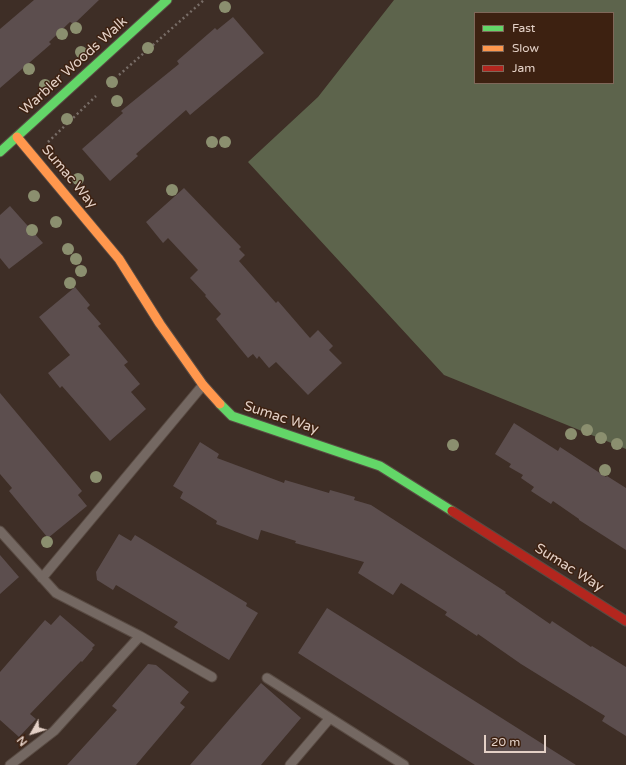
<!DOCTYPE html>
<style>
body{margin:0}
#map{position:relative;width:626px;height:765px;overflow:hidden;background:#3e2e26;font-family:"Varela Round",sans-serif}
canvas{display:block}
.legend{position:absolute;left:474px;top:12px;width:140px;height:72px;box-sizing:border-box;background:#3d2111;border:1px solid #7f6759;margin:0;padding:5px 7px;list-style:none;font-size:12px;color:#e3d0c6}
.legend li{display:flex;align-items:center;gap:8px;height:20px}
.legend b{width:20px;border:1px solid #7f6759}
.north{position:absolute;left:12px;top:713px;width:40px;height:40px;-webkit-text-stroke:3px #3d2111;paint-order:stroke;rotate:231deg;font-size:11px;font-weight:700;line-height:16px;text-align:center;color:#e3d0c6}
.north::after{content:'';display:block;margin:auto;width:14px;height:18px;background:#e3d0c6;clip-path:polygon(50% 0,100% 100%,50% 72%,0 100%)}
.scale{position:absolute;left:484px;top:735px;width:62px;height:18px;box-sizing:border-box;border:2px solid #e3d0c6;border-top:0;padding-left:5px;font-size:12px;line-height:14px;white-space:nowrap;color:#e3d0c6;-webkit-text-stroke:3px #3d2111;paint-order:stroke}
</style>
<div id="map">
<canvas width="626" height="765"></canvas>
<ul class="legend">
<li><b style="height:5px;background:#63d668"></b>Fast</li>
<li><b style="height:5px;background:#ff974d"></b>Slow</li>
<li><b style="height:5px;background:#b3261e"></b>Jam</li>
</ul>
<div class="north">N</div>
<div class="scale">20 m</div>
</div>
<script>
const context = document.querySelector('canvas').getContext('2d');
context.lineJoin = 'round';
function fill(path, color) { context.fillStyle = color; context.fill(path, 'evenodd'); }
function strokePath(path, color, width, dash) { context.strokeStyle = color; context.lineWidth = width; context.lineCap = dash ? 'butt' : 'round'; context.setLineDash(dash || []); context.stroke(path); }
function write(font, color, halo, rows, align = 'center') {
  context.font = font + ' "Varela Round",sans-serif'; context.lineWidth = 3; context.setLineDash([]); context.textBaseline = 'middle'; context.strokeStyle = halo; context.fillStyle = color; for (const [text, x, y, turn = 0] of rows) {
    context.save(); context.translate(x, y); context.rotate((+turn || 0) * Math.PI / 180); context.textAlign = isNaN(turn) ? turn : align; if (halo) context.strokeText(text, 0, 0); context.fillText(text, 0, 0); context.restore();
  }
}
fill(new Path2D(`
 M 394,0 L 626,0 L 626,449 L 444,375 L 248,162 L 318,97 ZM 475,13 L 613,13 L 613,83 L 475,83 Z`), '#5d644c');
fill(new Path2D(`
 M 34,0 L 99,0 L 74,24 L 70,22 L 49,42 L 51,44 L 0,88 L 0,29 Z
 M 233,17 L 264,53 L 190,115 L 186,110 L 136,154 L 138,156 L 110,181 L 82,149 L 123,113 L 121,111 L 179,64 L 177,61 L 215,28 L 217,30 Z
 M 184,188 L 241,247 L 239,249 L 245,255 L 239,261 L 276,303 L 278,301 L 310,338 L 318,330 L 333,346 L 329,350 L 342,363 L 308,395 L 276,362 L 269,368 L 259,356 L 257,359 L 253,354 L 248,358 L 216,319 L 221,314 L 205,296 L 206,295 L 190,278 L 198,270 L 168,238 L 163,243 L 146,222 Z
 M 10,206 L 43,243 L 9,269 L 0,258 L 0,215 Z
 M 75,287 L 90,305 L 87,308 L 101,324 L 98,326 L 128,362 L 124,365 L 140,384 L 131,392 L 146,409 L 110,441 L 62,386 L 60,388 L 48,373 L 70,355 L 39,317 Z
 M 0,393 L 82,491 L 78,495 L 87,506 L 48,538 L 9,491 L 12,488 L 0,474 Z
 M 514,423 L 558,451 L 560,447 L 606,477 L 607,476 L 626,488 L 626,550 L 579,520 L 579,519 L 553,501 L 551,504 L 531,491 L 534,487 L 521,478 L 523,475 L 509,467 L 511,464 L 495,454 Z
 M 200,442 L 219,454 L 217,458 L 284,483 L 285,480 L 329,493 L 330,490 L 355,497 L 354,500 L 371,505 L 506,592 L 505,593 L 550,624 L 552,621 L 591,647 L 592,646 L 626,667 L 626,736 L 602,721 L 605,716 L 521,664 L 478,634 L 477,636 L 445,615 L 447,612 L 401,583 L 393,595 L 358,573 L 364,562 L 295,543 L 296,541 L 261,530 L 258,540 L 216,524 L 217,521 L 180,498 L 183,492 L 173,486 Z
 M 119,534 L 131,541 L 135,535 L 247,603 L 246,606 L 258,613 L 229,660 L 174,627 L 178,622 L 116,585 L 113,590 L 97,580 L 96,572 Z
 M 0,555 L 19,577 L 0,594 Z
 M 327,608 L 454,688 L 576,765 L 475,765 L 418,729 L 298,653 Z
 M 60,615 L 95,645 L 92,648 L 93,649 L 82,662 L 81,661 L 30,714 L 36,719 L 19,737 L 0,720 L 0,672 L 45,620 L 51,625 Z
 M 148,664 L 156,665 L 189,692 L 180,703 L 185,707 L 136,765 L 67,765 L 117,710 L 112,706 Z
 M 261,683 L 301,718 L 261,765 L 190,765 Z`), '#5c4e4e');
const lane = new Path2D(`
 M 0,531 L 56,593 L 140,636 L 212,677
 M 42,578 L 203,385
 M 267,678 L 330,718
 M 10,765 L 54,731 L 140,636
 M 290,765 L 330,718 L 404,765`);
const fast = new Path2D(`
 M 0,152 L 167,0
 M 220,404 L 232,416 L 380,466 L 452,511`);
const slow = new Path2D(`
 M 17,137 L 119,259 L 160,324 L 203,385 L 220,404`);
const jam = new Path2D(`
 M 452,511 L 626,621`);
strokePath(lane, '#594b43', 11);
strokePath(fast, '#594b43', 11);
strokePath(slow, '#594b43', 11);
strokePath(jam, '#594b43', 11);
strokePath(new Path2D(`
 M 119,75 L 204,0
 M 48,142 L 96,96`), '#786d67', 2.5, [2, 3]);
strokePath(lane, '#746862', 9);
strokePath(fast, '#63d668', 9);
strokePath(slow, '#ff974d', 9);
strokePath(jam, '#b3261e', 9);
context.fillStyle = '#8b8f6f';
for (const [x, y] of [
 [225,7],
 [76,28],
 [62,34],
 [148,48],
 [81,52],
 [29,69],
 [112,82],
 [45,85],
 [117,101],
 [67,119],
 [212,142],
 [225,142],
 [78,179],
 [172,190],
 [34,196],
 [56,222],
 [32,230],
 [68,249],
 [76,259],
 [81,271],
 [70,283],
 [587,430],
 [571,434],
 [601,438],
 [617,444],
 [453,445],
 [605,470],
 [96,477],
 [47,542]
]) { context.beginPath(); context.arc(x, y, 6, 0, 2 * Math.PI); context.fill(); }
write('14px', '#e3d0c6', '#3d2111', [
 ["Warbler Woods Walk",74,66,-42],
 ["Sumac Way",69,177,50],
 ["Sumac Way",281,418,18],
 ["Sumac Way",569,568,32]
]);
</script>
